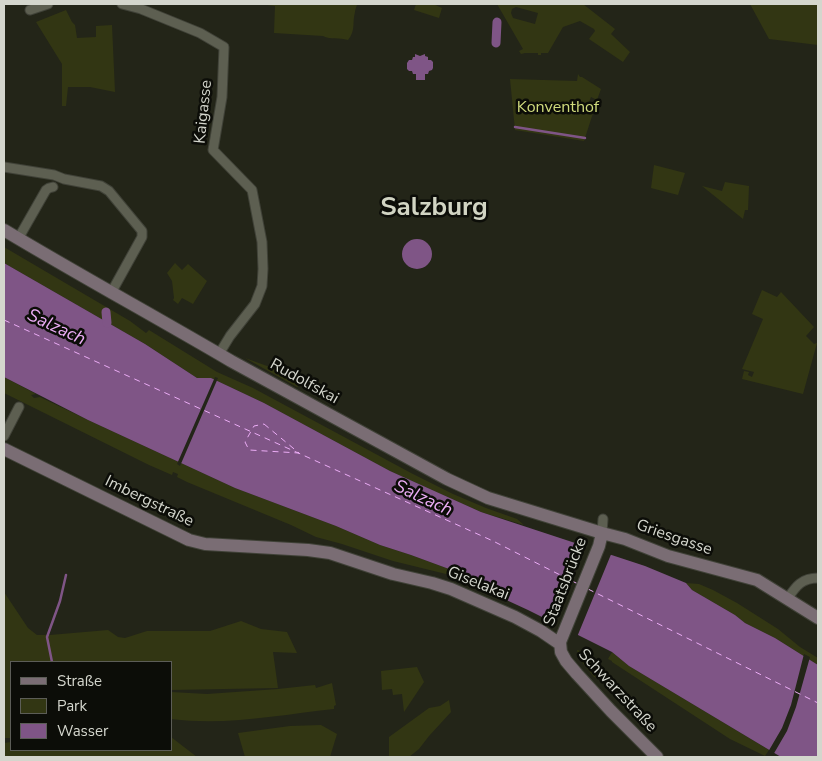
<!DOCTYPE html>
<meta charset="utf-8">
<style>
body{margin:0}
#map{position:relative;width:822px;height:761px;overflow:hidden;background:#232518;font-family:"Nunito Sans",sans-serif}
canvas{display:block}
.frame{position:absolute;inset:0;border:5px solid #d4d6cd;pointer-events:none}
.legend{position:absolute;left:10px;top:661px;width:162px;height:90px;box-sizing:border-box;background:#0c0d08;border:1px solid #5c5d57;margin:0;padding:6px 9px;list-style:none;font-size:15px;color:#d4d6cd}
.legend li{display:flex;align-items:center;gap:10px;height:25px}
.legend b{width:25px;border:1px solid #5c5d57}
</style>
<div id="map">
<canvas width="822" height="761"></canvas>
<div class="frame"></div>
<ul class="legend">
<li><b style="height:6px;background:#7a6d74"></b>Straße</li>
<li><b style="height:14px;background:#323613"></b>Park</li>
<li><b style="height:14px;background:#7f5586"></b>Wasser</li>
</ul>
</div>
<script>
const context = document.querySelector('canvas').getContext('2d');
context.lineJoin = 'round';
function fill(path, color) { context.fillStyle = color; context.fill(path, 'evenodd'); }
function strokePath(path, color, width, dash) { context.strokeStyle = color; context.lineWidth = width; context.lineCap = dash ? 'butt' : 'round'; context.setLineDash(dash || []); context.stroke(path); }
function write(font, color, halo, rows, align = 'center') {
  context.font = font + ' "Nunito Sans",sans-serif'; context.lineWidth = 5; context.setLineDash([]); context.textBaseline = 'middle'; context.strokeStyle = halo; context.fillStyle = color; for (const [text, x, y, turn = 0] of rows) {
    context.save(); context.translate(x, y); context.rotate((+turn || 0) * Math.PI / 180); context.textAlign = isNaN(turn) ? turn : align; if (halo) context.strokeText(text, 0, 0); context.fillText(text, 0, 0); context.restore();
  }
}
fill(new Path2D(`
 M 259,4 L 357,4 C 357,6 355,9 355,12 C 352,23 356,30 348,40 C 339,37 331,40 323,36 L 274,33 L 275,6 Z
 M 416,4 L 433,4 L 442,8 L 439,18 L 414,10 Z
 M 497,4 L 583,4 L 615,29 L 611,34 L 630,52 L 623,62 L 589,39 L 595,31 L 594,29 L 580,21 L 563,27 L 548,53 L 541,53 L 541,55 L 538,55 L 538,53 L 525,53 L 521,54 L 519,51 L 523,49 ZM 516,7 L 538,13 L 535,24 L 513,18 L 511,13 L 512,9 Z
 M 750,4 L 818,4 L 818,45 L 769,39 Z
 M 66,10 L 72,22 L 75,25 L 77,38 L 96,37 L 96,26 L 112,25 L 115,92 L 90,87 L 68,87 L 66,106 L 62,106 L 62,64 L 36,22 Z
 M 578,74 L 580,77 L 582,77 L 601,89 L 597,100 L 591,97 L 588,105 L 595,107 L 584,141 L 515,130 L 510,79 L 577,81 Z
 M 654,165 L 685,173 L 678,195 L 651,188 Z
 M 725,182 L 749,186 L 748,210 L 745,210 L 743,219 L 702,186 L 722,191 Z
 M 4,247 L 130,321 L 146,333 L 149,330 L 217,372 L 253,388 L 411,473 L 453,494 L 486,508 L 517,519 L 524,525 L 481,512 L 390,471 L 264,403 L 211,378 L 197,378 L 145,344 L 4,263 Z
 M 175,263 L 182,270 L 188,264 L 207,281 L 193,304 L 182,298 L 178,304 L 173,300 L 174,298 L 172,281 L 167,273 Z
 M 762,290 L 777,297 L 781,292 L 814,327 L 806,336 L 814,344 L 817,343 L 803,394 L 742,379 L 744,371 L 749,372 L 748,375 L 752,377 L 754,372 L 742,369 L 763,319 L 752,314 Z
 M 245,358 L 292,375 L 303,383 L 297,387 Z
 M 4,377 L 36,394 L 31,395 L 34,398 L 40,397 L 88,420 L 235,488 L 336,526 L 380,545 L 411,555 L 468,576 L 487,590 L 446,574 L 393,561 L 342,544 L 316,537 L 291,525 L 187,482 L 177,477 L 178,474 L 173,472 L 172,475 L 149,465 L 4,393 Z
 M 686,583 L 699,584 L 713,590 L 737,603 L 778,629 L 800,647 L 818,658 L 818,665 L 775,638 L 745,623 L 735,615 L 692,590 Z
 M 4,592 L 28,628 L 37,635 L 50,635 L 108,630 L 118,637 L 125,638 L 147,631 L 210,631 L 241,621 L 261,629 L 287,632 L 297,653 L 273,652 L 278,688 L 171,690 L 171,662 L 11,662 L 11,738 L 4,738 Z
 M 577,650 L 580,651 L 602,669 L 597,678 L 594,677 C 588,669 578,660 577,650 Z
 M 612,652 L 629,666 L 769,750 L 765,756 L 730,739 L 612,662 L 612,661 L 608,659 Z
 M 417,667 L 424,682 L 404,712 L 402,694 L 393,695 L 392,689 L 382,690 L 381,671 Z
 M 332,683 L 336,705 L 334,706 L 334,709 C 279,715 226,726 171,719 L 171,692 L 207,694 L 278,689 L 315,685 L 316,688 Z
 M 449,700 L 451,712 L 429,736 L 419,749 L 409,757 L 389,757 L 389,737 L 429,708 L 440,706 Z
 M 321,725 L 337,734 L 330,757 L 245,757 L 238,733 L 290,726 Z
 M 171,737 L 197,757 L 4,757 L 4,743 L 11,742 L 11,750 L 171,750 Z`), '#323613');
fill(new Path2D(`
 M 415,54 L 420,56 L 425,54 L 425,56 L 428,57 L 428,60 L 431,60 L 433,62 L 433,68 L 432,70 L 429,71 L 428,74 L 425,74 L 425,80 L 416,80 L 416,74 L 413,74 L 412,71 L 409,71 L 407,69 L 407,63 L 409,60 L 412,60 L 413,57 L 415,57 Z
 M402 254a15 15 0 1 1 30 0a15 15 0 1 1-30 0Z
 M 4,263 L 145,344 L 197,378 L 211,378 L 264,403 L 390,471 L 481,512 L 645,566 L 686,583 L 692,590 L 735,615 L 745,623 L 775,638 L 818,665 L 818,757 L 781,757 L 629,666 L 612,652 L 528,610 L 489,592 L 468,576 L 411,555 L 380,545 L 336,526 L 235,488 L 88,420 L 4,377 Z`), '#7f5586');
fill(new Path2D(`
 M 215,377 L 218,378 L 180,466 L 177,464 Z
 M 586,544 L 612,552 L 577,637 L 553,625 Z
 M 804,654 L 810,657 L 796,707 L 787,731 L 773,755 L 768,752 L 782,728 L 791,705 Z`), '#232518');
strokePath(new Path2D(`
 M 515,127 L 585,138
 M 52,662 L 47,637 L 60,601 L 66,575`), '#7f5586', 2.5);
strokePath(new Path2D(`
 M 496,43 L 497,22
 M 106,312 L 107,323`), '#7f5586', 9);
strokePath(new Path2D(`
 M 4,320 L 493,541 L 578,584
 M 264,424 L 299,453 L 249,450 L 245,442 L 254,426 Z
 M 588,589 L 818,703`), '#ebacf5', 1, [6, 5]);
const street = new Path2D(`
 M 122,4 L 141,9 L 200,33 L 224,47 L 222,97 L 213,150 L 252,190 L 262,242 L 263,269 L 262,286 L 255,304 L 230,336 L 219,354
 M 30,10 L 48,4
 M 4,167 L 54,175 L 64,179 L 101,186 L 109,191 L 142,231 L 142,237 L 111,293
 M 18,239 L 46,190 L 49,188 L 53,187
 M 4,436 L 19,407
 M 602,533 L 603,519
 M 788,598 C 796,586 802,578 818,578`);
const secondary = new Path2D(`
 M 4,230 C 79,275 156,317 231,361 L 447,479 L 488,498 L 602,533 L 625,539 L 668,556 L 757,580 L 818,618
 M 4,449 L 189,540 L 205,544 L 308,550 L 330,553 L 393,574 L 432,583 L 451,589 L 515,617 L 541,631 L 560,644
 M 602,533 L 599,546 L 560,642 L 561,652 L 566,661 L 577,674 L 611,711 L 657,757`);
strokePath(street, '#404238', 11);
strokePath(secondary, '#404238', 14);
strokePath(street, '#5d5f51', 9);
strokePath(secondary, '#7a6d74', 12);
write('16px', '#d1dc7d', '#0c0d08', [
 ["Konventhof",558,108]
]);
write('16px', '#d4d6cd', '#0c0d08', [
 ["Kaigasse",204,112,-84],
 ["Rudolfskai",304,382,29],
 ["Imbergstraße",149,502,26],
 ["Griesgasse",674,538,19],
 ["Staatsbrücke",566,582,-69],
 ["Giselakai",478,584,22],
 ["Schwarzstraße",617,691,47]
]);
write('italic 18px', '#ebacf5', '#0c0d08', [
 ["Salzach",56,328,25],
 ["Salzach",423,499,25]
]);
write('bold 26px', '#d1d4c3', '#0c0d08', [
 ["Salzburg",434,209]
]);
</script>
